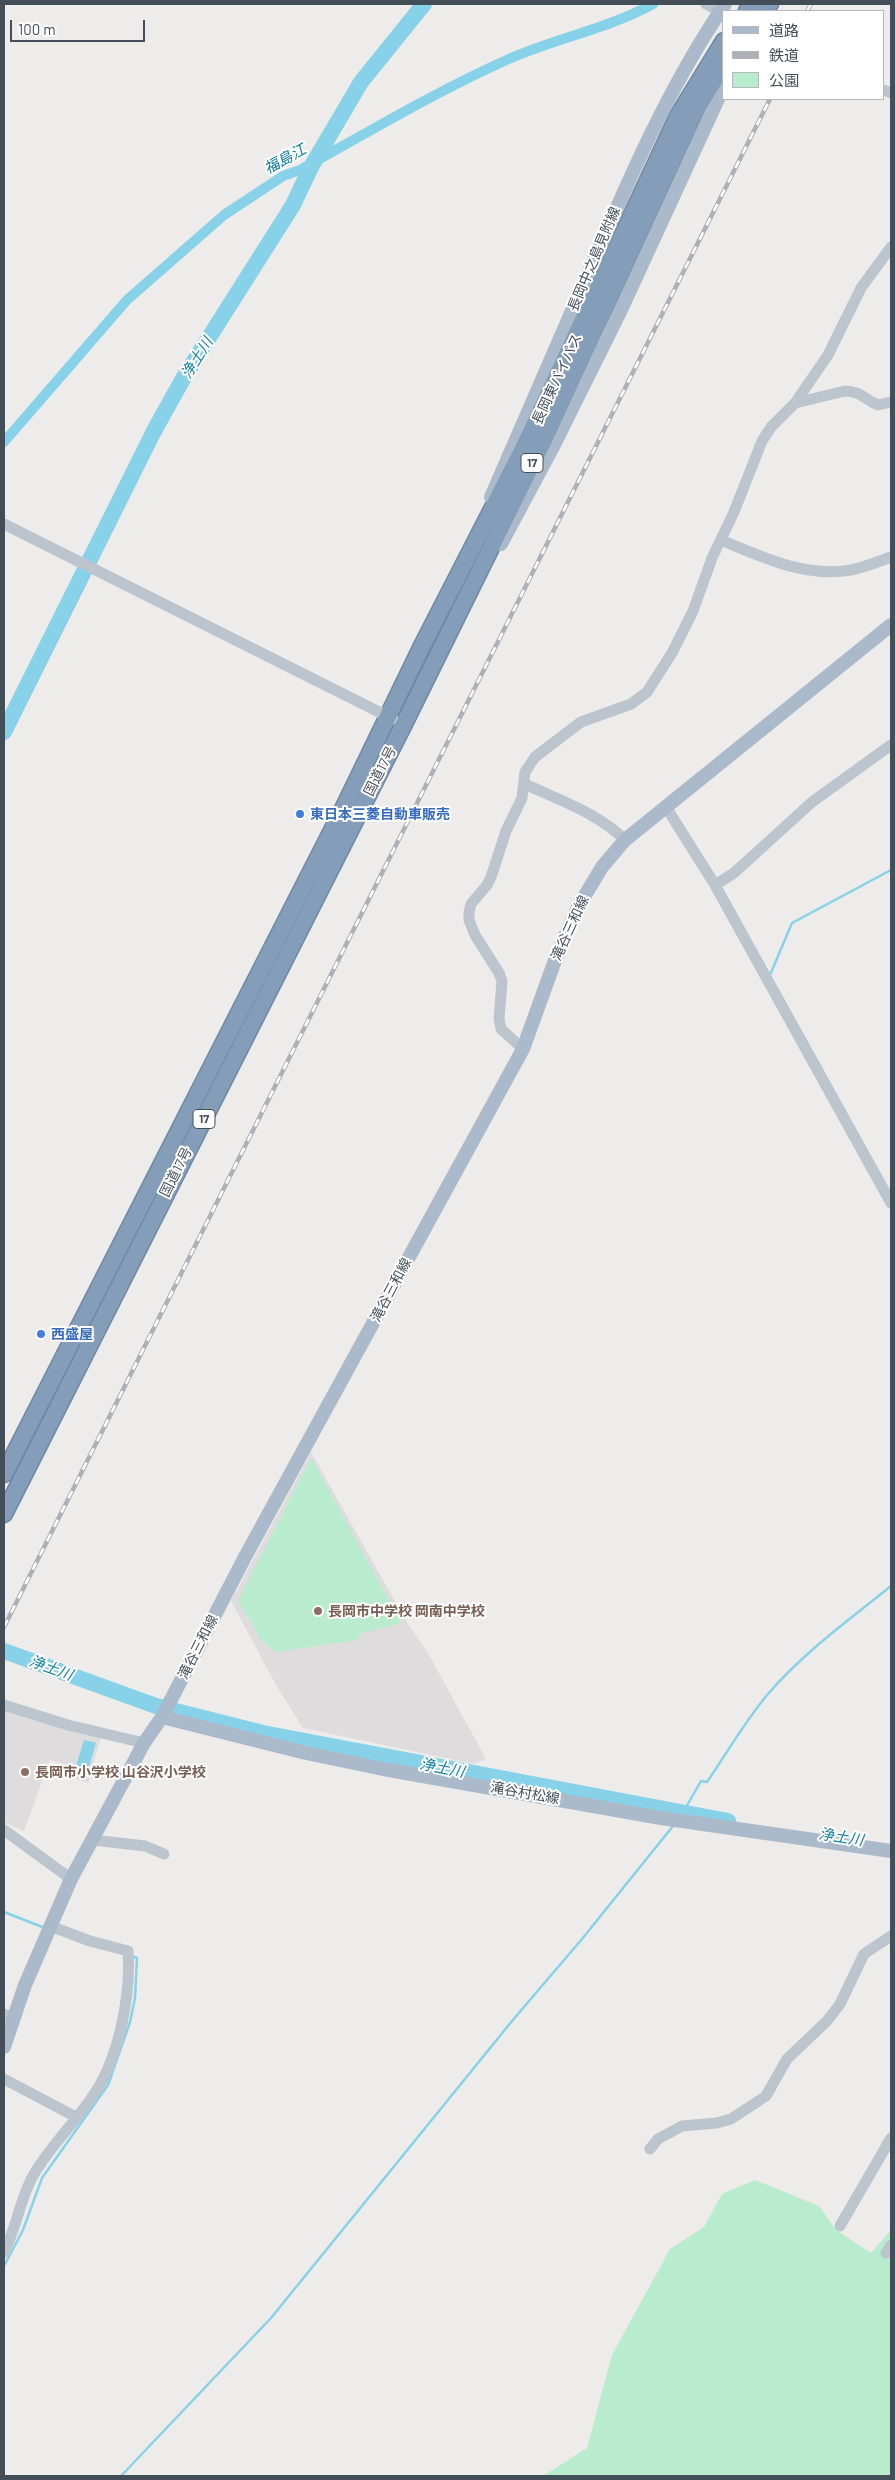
<!DOCTYPE html>
<meta charset="utf-8">
<style>
body{margin:0}
#map{position:relative;width:895px;height:2480px;overflow:hidden;background:#eeebeb;font-family:Barlow,"Noto Sans JP",sans-serif}
canvas{display:block}
.frame{position:absolute;inset:0;border:5px solid #444e58;pointer-events:none}
.legend{position:absolute;left:722px;top:10px;width:162px;height:90px;box-sizing:border-box;background:#fff;border:1px solid #b4b8bc;margin:0;padding:6px 9px;list-style:none;font-size:15px;color:#444e58}
.legend li{display:flex;align-items:center;gap:10px;height:25px}
.legend b{width:25px;border:1px solid #b4b8bc}
.scale{position:absolute;left:10px;top:20px;width:135px;height:22px;box-sizing:border-box;border:2px solid #444e58;border-top:0;padding-left:6px;font-size:15px;line-height:18px;white-space:nowrap;color:#444e58;-webkit-text-stroke:4px #fff;paint-order:stroke}
</style>
<div id="map">
<canvas width="895" height="2480"></canvas>
<div class="frame"></div>
<ul class="legend">
<li><b style="height:6px;background:#abbaca"></b>道路</li>
<li><b style="height:6px;background:#adb0b6"></b>鉄道</li>
<li><b style="height:14px;background:#b9ecce"></b>公園</li>
</ul>
<div class="scale">100 m</div>
</div>
<script>
const context = document.querySelector('canvas').getContext('2d');
context.lineJoin = 'round';
function fill(path, color) { context.fillStyle = color; context.fill(path, 'evenodd'); }
function strokePath(path, color, width, dash) { context.strokeStyle = color; context.lineWidth = width; context.lineCap = dash ? 'butt' : 'round'; context.setLineDash(dash || []); context.stroke(path); }
function write(font, color, halo, rows, align = 'center') {
  context.font = font + ' Barlow,"Noto Sans JP",sans-serif'; context.lineWidth = 4; context.setLineDash([]); context.textBaseline = 'middle'; context.strokeStyle = halo; context.fillStyle = color; for (const [text, x, y, turn = 0] of rows) {
    context.save(); context.translate(x, y); context.rotate((+turn || 0) * Math.PI / 180); context.textAlign = isNaN(turn) ? turn : align; if (halo) context.strokeText(text, 0, 0); context.fillText(text, 0, 0); context.restore();
  }
}
fill(new Path2D(`
 M 311,1452 L 406,1621 L 428,1653 L 486,1759 L 474,1764 L 303,1728 L 276,1685 L 231,1601 Z
 M 4,1709 L 101,1737 L 88,1783 L 68,1776 L 71,1767 L 50,1760 L 24,1831 L 4,1822 Z`), '#dfdcdd');
fill(new Path2D(`
 M 311,1458 L 401,1623 L 359,1634 L 358,1640 L 276,1652 L 262,1641 L 238,1601 Z
 M 755,2180 L 819,2206 L 836,2230 L 871,2253 L 891,2230 L 891,2476 L 543,2476 L 587,2448 L 612,2355 L 670,2249 L 704,2227 L 722,2194 Z`), '#b9ecce');
fill(new Path2D(`
 M 84,1740 L 96,1743 L 86,1777 L 74,1773 Z`), '#87d2e8');
strokePath(new Path2D(`
 M 770,975 L 792,923 L 891,870
 M 681,1816 L 701,1781 L 707,1782 C 727,1753 745,1721 768,1694 C 803,1653 849,1620 891,1586
 M 4,1912 L 45,1928
 M 4,2266 L 23,2230 L 42,2178 L 108,2085 L 130,2022 L 135,1998 L 137,1958 L 131,1956
 M 121,2476 L 271,2318 L 512,2021 L 582,1939 L 673,1826`), '#87d2e8', 2.5);
strokePath(new Path2D(`
 M 4,442 L 127,300 L 224,215 L 283,176 L 300,170 C 370,131 439,90 511,58 C 558,38 609,28 653,4`), '#87d2e8', 10);
strokePath(new Path2D(`
 M 4,732 L 154,431 L 184,377 L 293,205 L 311,167 L 361,82 L 424,4
 M 4,1651 L 156,1706 L 263,1733 L 728,1821`), '#87d2e8', 16);
const highway = new Path2D(`
 M 747,11 L 753,4
 M 764,11 L 770,4
 M 4,1474 L 345,805 L 423,644 L 523,449 L 678,116 L 724,41
 M 4,1514 L 404,724 L 545,438 L 696,110 L 724,64`);
strokePath(highway, '#6f88a5', 19);
strokePath(new Path2D(`
 M 706,4 L 724,13
 M 884,90 L 891,93
 M 795,403 L 845,391 C 860,391 866,400 878,405 L 891,402
 M 4,524 L 393,719
 M 721,540 C 762,557 805,578 851,570 C 865,567 878,562 891,557
 M 525,784 C 559,800 598,813 625,840
 M 666,807 L 715,885 L 891,1203
 M 715,885 L 734,873 L 812,802 L 891,745
 M 523,1049 L 501,1029 L 499,1019 L 502,981 L 499,973 L 475,935 L 469,920 L 469,912 L 471,904 L 487,885 L 491,877 L 506,831 L 522,798 L 525,772 L 535,757 L 581,722 L 631,704 L 647,692 L 672,653 L 693,611 L 712,558 L 734,512 L 762,441 L 771,427 L 795,403 L 828,355 L 861,288 L 891,247
 M 4,1705 L 68,1725 L 144,1743
 M 4,1830 L 71,1879
 M 93,1840 L 145,1846 L 164,1854
 M 4,2014 L 14,2018
 M 4,2079 L 76,2117
 M 650,2149 L 658,2139 L 682,2126 L 717,2123 L 731,2119 L 766,2096 L 787,2059 L 827,2021 L 840,2004 L 864,1954 L 891,1936
 M 840,2226 L 891,2138
 M 4,2252 C 17,2227 20,2198 34,2174 C 52,2143 80,2118 98,2088 C 120,2051 131,1993 128,1951 L 90,1941 L 50,1926
 M 886,2253 L 891,2245`), '#bcc5ce', 11);
strokePath(new Path2D(`
 M 491,497 C 523,422 556,348 588,274 C 628,181 668,88 725,4
 M 501,544 L 554,445 L 620,312 L 724,86
 M 162,1717 L 306,1753 L 383,1769 L 661,1818 L 891,1851
 M 4,2047 L 25,1985 L 71,1879 L 144,1743 L 162,1717 L 246,1555 L 523,1049 L 558,952 L 578,907 L 602,867 L 625,840 L 891,625`), '#abbaca', 14);
strokePath(highway, '#849db9', 16);
const rail = new Path2D(`
 M 807,11 L 811,4
 M 4,1627 L 770,99`);
strokePath(rail, '#adb0b6', 4.5);
strokePath(rail, '#fff', 2.5, [8]);
for (const [x, y, r, color] of [
 [300,814,5,"#3f7fe0"],
 [41,1334,5,"#3f7fe0"],
 [318,1611,5,"#8d6e63"],
 [25,1772,5,"#8d6e63"]
]) { const dot = new Path2D(); dot.arc(x, y, r, 0, 2 * Math.PI); context.fillStyle = color; context.fill(dot); strokePath(dot, '#fff', 2); }
for (const [x, y, w] of [
 [532,463,22],
 [204,1119,22]
]) { const box = new Path2D(); box.roundRect(x - w / 2, y - 9.5, w, 19, 4); context.fillStyle = '#fff'; context.fill(box); strokePath(box, '#444e58', 1); }
write('bold 12px', '#444e58', null, [
 ["17",532,463],
 ["17",204,1119]
]);
write('14px', '#444e58', '#fff', [
 ["長岡中之島見附線",594,259,-67],
 ["長岡東バイパス",557,379,-65],
 ["国道17号",380,771,-63],
 ["滝谷三和線",570,928,-65],
 ["国道17号",176,1172,-63],
 ["滝谷三和線",391,1290,-62],
 ["滝谷三和線",198,1647,-63],
 ["滝谷村松線",525,1793,10]
]);
write('bold 14px', '#366cbe', '#fff', [
 ["東日本三菱自動車販売",310,814],
 ["西盛屋",51,1334]
], 'left');
write('bold 14px', '#785e54', '#fff', [
 ["長岡市中学校 岡南中学校",328,1611],
 ["長岡市小学校 山谷沢小学校",35,1772]
], 'left');
write('italic 15px', '#107e9f', '#fff', [
 ["福島江",285,159,-29],
 ["浄土川",197,358,-58],
 ["浄土川",51,1668,20],
 ["浄土川",442,1768,11],
 ["浄土川",841,1837,9]
]);
</script>
